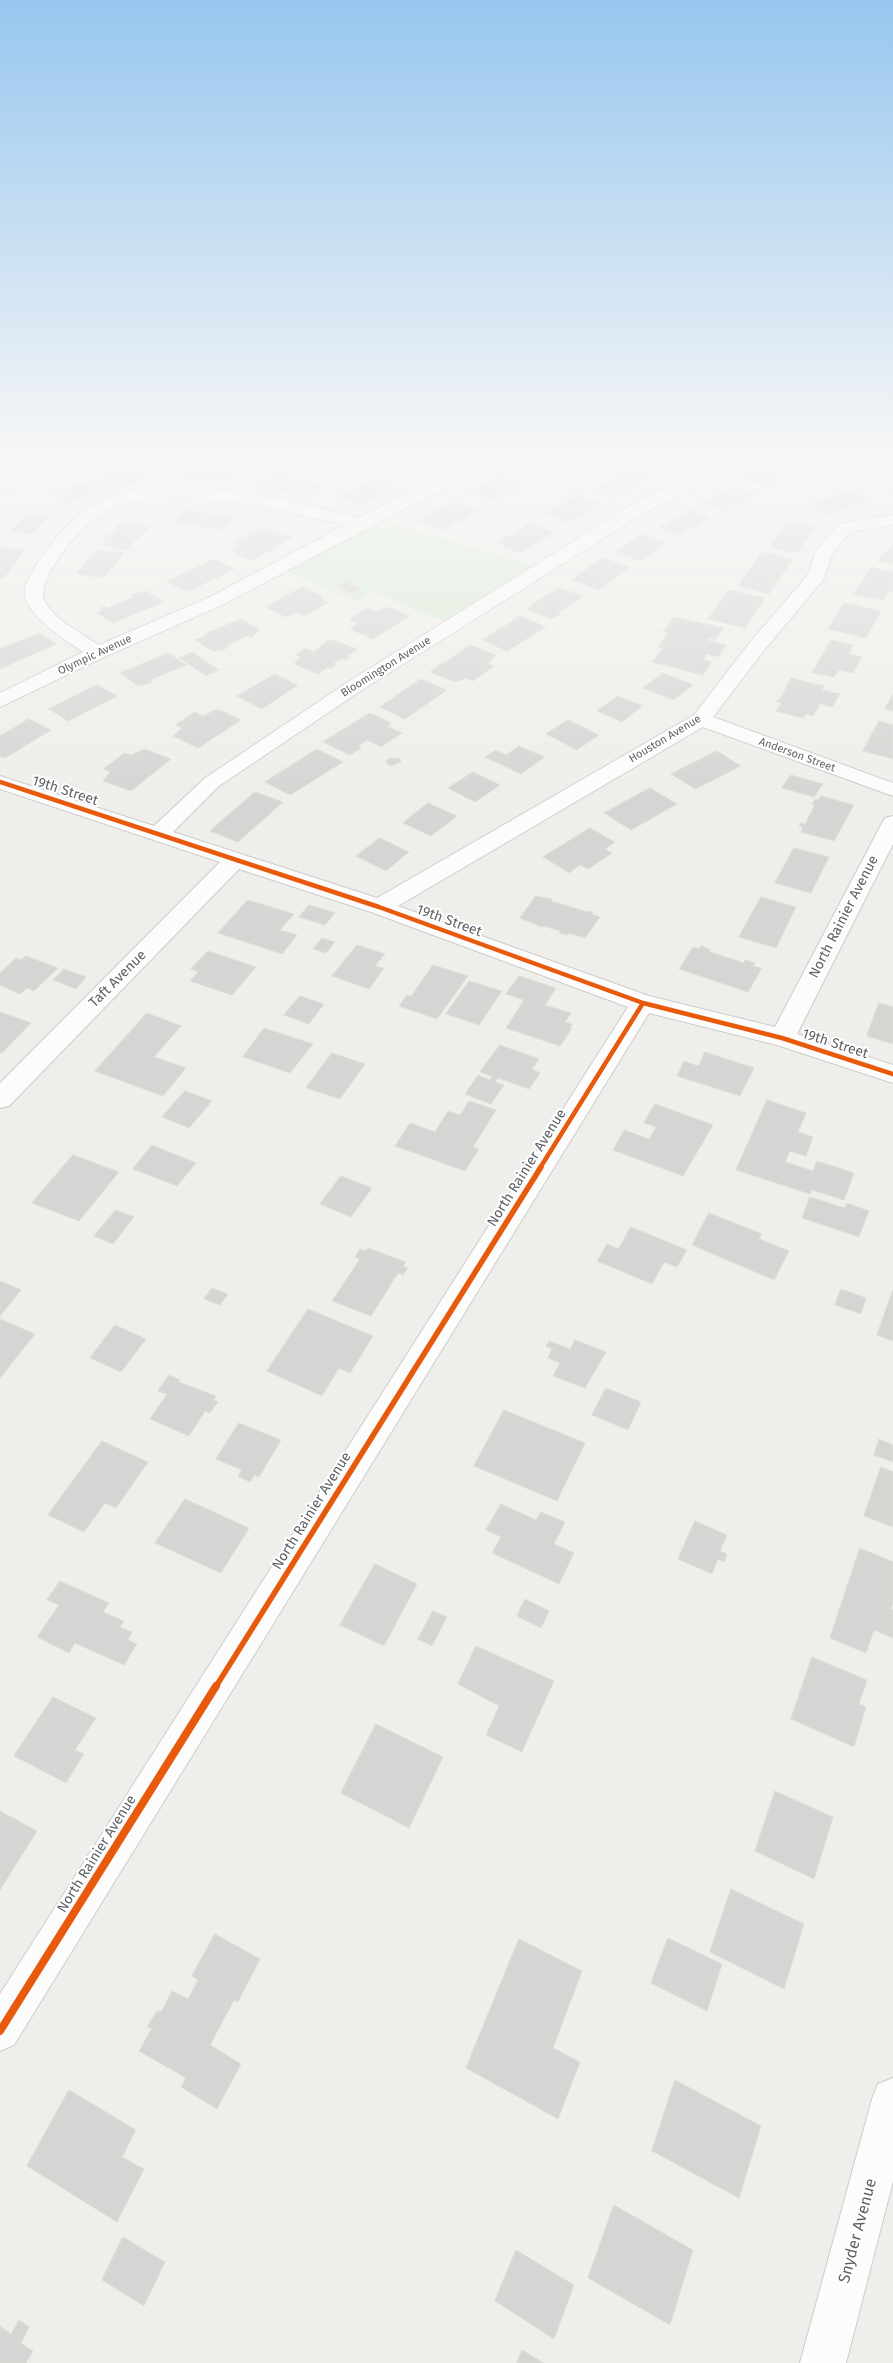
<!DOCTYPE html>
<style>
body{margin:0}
canvas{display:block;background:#efeeea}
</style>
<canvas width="893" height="2363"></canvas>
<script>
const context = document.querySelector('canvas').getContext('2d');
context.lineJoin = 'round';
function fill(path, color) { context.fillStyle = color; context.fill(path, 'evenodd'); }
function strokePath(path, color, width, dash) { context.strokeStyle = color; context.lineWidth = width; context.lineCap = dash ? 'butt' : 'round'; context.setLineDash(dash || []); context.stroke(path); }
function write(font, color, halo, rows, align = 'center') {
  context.font = font + ' "Fira Sans",sans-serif'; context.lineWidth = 4; context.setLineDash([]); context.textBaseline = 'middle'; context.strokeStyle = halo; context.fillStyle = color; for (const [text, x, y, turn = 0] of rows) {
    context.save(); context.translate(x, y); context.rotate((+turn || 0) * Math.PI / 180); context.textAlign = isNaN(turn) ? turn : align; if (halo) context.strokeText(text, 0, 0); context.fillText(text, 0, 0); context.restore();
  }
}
fill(new Path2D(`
 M 374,517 L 542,569 L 453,625 L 372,592 L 356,601 L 278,567 Z`), '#d8ebd6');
const building = new Path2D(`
 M 405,461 L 445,461 L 413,474 L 396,467 Z
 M 530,461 L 564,461 L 536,476 L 516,468 Z
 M 642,461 L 677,461 L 664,468 L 667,470 L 660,474 L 643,468 L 650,464 Z
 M 769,461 L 791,468 L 788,470 L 791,471 L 785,472 L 772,481 L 775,482 L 772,484 L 766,486 L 744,479 Z
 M 771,461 L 797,461 L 799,462 L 791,467 Z
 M 187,466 L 235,469 L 229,481 L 180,478 Z
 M 138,469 L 151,479 L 65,503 L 53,492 Z
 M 628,471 L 649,479 L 614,497 L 594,488 Z
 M 272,474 L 323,485 L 309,498 L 257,486 Z
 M 502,475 L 523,483 L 492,501 L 471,492 Z
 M 375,477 L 397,485 L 363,505 L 340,497 Z
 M 734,486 L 755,494 L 723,511 L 702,502 Z
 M 851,490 L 867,500 L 829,515 L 811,505 Z
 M 578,495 L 600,503 L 568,523 L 545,514 Z
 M 455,501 L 480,511 L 442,531 L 418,521 Z
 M 184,510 L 233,517 L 222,530 L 173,522 Z
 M 692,510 L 711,518 L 679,535 L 660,527 Z
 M 27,514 L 49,516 L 32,534 L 10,531 Z
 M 126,521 L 151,526 L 126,550 L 101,545 L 107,539 L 103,538 L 107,534 L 111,535 L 117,530 L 113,529 Z
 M 788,522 L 816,527 L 797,553 L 770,547 Z
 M 531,523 L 555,532 L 520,553 L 496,543 Z
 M 262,530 L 268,532 L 272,530 L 292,538 L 252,561 L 231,551 L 241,546 L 233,543 Z
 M 641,534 L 665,543 L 640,561 L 616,552 Z
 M 893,544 L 893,564 L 878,561 Z
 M 0,548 L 25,549 L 4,578 L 0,578 Z
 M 97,550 L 124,553 L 104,578 L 76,574 Z
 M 762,552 L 793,559 L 769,594 L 738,586 Z
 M 603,558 L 630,567 L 599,590 L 571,580 Z
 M 214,559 L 235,569 L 187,592 L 166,582 Z
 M 871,567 L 893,572 L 893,592 L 888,591 L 883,600 L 854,594 Z
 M 346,582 L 361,589 L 352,593 L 338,587 Z
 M 303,587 L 324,597 L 321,599 L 329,602 L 304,616 L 298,613 L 286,617 L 265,607 Z
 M 560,588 L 583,596 L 558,613 L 561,614 L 551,619 L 527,609 L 537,601 Z
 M 729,590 L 765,598 L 745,628 L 708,619 Z
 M 146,591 L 164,602 L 113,623 L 97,613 L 103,610 L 100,608 L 105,606 L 107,608 L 134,597 L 132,595 Z
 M 844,603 L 881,611 L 866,638 L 828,629 Z
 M 387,607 L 410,616 L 373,639 L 350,629 L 358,623 L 349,619 L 368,608 L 376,612 Z
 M 521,616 L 546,627 L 507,651 L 482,640 Z
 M 674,617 L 724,628 L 715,640 L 708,638 L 707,640 L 726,645 L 718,657 L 707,654 L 703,660 L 711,662 L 703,675 L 652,662 L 663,648 L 658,647 L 668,633 L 663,632 Z
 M 241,619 L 260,630 L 251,637 L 249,635 L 226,646 L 229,647 L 222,650 L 220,649 L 214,652 L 195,640 L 208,635 L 205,634 Z
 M 40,633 L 56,644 L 0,669 L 0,649 Z
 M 333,640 L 357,649 L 347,656 L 351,657 L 346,660 L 342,658 L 333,664 L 336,665 L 331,669 L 328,667 L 318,674 L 294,664 L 301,657 L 296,655 L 306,648 L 314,652 L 327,641 Z
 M 831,640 L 853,645 L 848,654 L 862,657 L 853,673 L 839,670 L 834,677 L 812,673 Z
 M 470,645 L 496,655 L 488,663 L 494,666 L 473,681 L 466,678 L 455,682 L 430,672 L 440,665 L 437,664 L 444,663 Z
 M 192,652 L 219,670 L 206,676 L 179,658 Z
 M 169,653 L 186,665 L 150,680 L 153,682 L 138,686 L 120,673 Z
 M 663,673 L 693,685 L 674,700 L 643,688 Z
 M 275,674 L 298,685 L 262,709 L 237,696 Z
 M 791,678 L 824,686 L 822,690 L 840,694 L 832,707 L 820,704 L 813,716 L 806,714 L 803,718 L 776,711 L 781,703 L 776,701 L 780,699 Z
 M 421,679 L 447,690 L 405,719 L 380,707 Z
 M 97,685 L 117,696 L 68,721 L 49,709 Z
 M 893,694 L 893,711 L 885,709 Z
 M 618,696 L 642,706 L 622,722 L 597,711 Z
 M 217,709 L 241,720 L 198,748 L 173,736 L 182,728 L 175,725 L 195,712 L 203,716 Z
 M 370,713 L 391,723 L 387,726 L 402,733 L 381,747 L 367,740 L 358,746 L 361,748 L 350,755 L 323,742 Z
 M 29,719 L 51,730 L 5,758 L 0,756 L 0,736 Z
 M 568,720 L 599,735 L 577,750 L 546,734 Z
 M 879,721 L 893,725 L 893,759 L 863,751 Z
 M 519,746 L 545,757 L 521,774 L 485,757 L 496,750 L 506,755 Z
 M 144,749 L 171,759 L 131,791 L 103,781 L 110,772 L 103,769 L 124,753 L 131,755 Z
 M 317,749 L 343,762 L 290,795 L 265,782 Z
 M 717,751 L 741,766 L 695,789 L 671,774 Z
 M 389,758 L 400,759 L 401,762 L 392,766 L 387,764 L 386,761 Z
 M 473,772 L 500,785 L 475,802 L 448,788 Z
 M 791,775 L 823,784 L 814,797 L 782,788 Z
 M 650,788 L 677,804 L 631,830 L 604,813 Z
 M 255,792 L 283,802 L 238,842 L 210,831 Z
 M 821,796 L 854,805 L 834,841 L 801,832 L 803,827 L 799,826 L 801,823 L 805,824 L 815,805 L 812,804 L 815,799 L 818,800 Z
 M 428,803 L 457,816 L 431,836 L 403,823 Z
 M 590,828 L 615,842 L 605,849 L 612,853 L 588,869 L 580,865 L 569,873 L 543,857 Z
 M 380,838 L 409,852 L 386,871 L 356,856 Z
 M 794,848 L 829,857 L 811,893 L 775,883 Z
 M 536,896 L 552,899 L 551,901 L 584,911 L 593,912 L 591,914 L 600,917 L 585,938 L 569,933 L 567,935 L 559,933 L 561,931 L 543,926 L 542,927 L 520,918 Z
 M 761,897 L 796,907 L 776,948 L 739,937 Z
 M 248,900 L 294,914 L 280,930 L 297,935 L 282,954 L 218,933 Z
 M 309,905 L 335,913 L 325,925 L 299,917 Z
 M 322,938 L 335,942 L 326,953 L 313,949 Z
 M 357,945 L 385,954 L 375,966 L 384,968 L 369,989 L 332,976 Z
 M 701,946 L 711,950 L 710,952 L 744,963 L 745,960 L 755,963 L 753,966 L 762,968 L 748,992 L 679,969 L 693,947 L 699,949 Z
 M 208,951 L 256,967 L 232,995 L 190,981 L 198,972 L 191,969 Z
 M 26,956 L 58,968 L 34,991 L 27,988 L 20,994 L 0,985 L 0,973 L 16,958 L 21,960 Z
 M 433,965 L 468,976 L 437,1019 L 399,1006 L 407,995 L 411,996 Z
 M 64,969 L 86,977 L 76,989 L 53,980 Z
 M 519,976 L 556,988 L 545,1005 L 571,1013 L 565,1022 L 572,1024 L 570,1028 L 572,1028 L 560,1046 L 506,1028 L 524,1000 L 506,994 Z
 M 469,981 L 502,991 L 479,1025 L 446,1014 Z
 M 300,996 L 324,1004 L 309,1024 L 284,1015 Z
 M 879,1003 L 893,1007 L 893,1044 L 867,1036 Z
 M 0,1012 L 31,1023 L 2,1053 L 0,1053 Z
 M 147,1013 L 181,1026 L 154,1057 L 186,1068 L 163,1096 L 95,1071 Z
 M 264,1028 L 313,1044 L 290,1073 L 243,1057 Z
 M 500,1045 L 539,1059 L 532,1069 L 540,1073 L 529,1089 L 498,1078 L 495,1082 L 504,1085 L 491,1104 L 465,1094 L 478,1075 L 490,1080 L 492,1076 L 480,1072 Z
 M 705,1052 L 754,1068 L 740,1096 L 677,1076 L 684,1061 L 698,1066 Z
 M 332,1053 L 365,1064 L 340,1099 L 306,1088 Z
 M 185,1091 L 212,1101 L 189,1128 L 162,1117 Z
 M 767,1100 L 806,1113 L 798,1132 L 813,1137 L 806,1156 L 790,1151 L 785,1162 L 813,1171 L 817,1161 L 854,1173 L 844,1200 L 812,1190 L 810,1194 L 736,1170 Z
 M 469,1101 L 496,1110 L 473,1147 L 479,1149 L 465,1171 L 395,1146 L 410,1123 L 435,1132 L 448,1111 L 460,1115 Z
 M 655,1104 L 713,1125 L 683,1176 L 613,1150 L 624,1130 L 649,1139 L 656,1127 L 644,1123 Z
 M 152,1145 L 196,1163 L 177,1186 L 133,1169 Z
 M 73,1155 L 119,1172 L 79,1221 L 32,1203 Z
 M 341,1176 L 372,1188 L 351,1217 L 320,1204 Z
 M 810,1197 L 845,1208 L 847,1203 L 869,1211 L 859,1237 L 802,1218 Z
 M 116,1210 L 134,1217 L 113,1244 L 94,1236 Z
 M 709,1213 L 762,1234 L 759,1239 L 789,1251 L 774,1280 L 692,1245 Z
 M 631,1227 L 687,1250 L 677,1267 L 664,1262 L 652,1284 L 597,1261 L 607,1244 L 618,1249 Z
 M 368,1248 L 406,1262 L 403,1266 L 408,1268 L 403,1275 L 398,1273 L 371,1316 L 332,1301 L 360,1259 L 355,1257 L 360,1249 L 366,1251 Z
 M 0,1281 L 21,1290 L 0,1316 Z
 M 212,1288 L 228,1294 L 220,1305 L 204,1299 Z
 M 841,1289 L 866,1298 L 861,1314 L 835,1305 Z
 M 893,1290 L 893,1341 L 877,1335 Z
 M 308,1309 L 373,1336 L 350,1373 L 339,1368 L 322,1396 L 267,1371 Z
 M 0,1319 L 35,1334 L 0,1378 Z
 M 115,1325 L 146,1339 L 121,1372 L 90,1358 Z
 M 575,1340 L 606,1352 L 585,1388 L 553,1376 L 560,1363 L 548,1358 L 552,1349 L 546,1346 L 549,1341 L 570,1349 Z
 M 169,1375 L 180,1380 L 179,1382 L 216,1396 L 213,1400 L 218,1402 L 210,1413 L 205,1411 L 189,1436 L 150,1419 L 167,1394 L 158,1391 Z
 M 606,1388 L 641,1402 L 628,1430 L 592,1415 Z
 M 504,1410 L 585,1443 L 557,1501 L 474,1466 Z
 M 239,1423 L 281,1440 L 259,1477 L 254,1475 L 250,1482 L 238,1476 L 242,1470 L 216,1459 Z
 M 879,1439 L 893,1445 L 893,1462 L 874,1455 Z
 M 102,1441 L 148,1462 L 116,1508 L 105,1503 L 84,1532 L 48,1515 Z
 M 881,1467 L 893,1472 L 893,1527 L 864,1516 Z
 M 185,1499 L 249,1528 L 221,1573 L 155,1543 Z
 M 501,1504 L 536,1520 L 541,1512 L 565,1522 L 554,1544 L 574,1553 L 559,1584 L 492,1553 L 501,1537 L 486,1530 Z
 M 695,1521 L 727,1535 L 720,1551 L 727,1554 L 724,1562 L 718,1559 L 712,1574 L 678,1559 Z
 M 860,1548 L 893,1562 L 893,1602 L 891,1609 L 893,1610 L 893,1638 L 874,1630 L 866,1653 L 830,1638 Z
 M 375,1564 L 417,1584 L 384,1646 L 340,1625 Z
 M 60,1581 L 109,1603 L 103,1612 L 124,1621 L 120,1627 L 132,1632 L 128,1640 L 137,1644 L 124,1665 L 75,1643 L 69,1653 L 37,1637 L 59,1605 L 47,1600 Z
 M 525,1599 L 549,1611 L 541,1628 L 517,1616 Z
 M 433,1611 L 447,1617 L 432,1646 L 418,1639 Z
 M 476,1646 L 554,1681 L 522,1752 L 486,1735 L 499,1706 L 458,1684 Z
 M 812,1657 L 867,1680 L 859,1704 L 866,1707 L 854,1747 L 791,1719 Z
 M 53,1697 L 96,1718 L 75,1750 L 84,1754 L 66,1783 L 14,1756 Z
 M 376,1724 L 443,1757 L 409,1828 L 341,1793 Z
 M 775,1791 L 833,1817 L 814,1879 L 755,1851 Z
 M 0,1811 L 37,1831 L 0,1890 Z
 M 731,1889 L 804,1924 L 784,1989 L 710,1952 Z
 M 215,1934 L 260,1959 L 238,2002 L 234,2000 L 210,2045 L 241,2064 L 217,2109 L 181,2087 L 186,2078 L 139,2051 L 152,2028 L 147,2027 L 157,2011 L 161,2012 L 172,1991 L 188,1999 L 198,1980 L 192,1976 Z
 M 668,1938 L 722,1964 L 707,2011 L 651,1983 Z
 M 519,1939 L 582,1971 L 553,2048 L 580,2062 L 558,2119 L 466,2068 Z
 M 675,2080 L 761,2126 L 739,2198 L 652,2151 Z
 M 69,2090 L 136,2130 L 122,2157 L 144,2169 L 117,2222 L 27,2166 Z
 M 614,2205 L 693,2250 L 670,2325 L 588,2278 Z
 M 123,2237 L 165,2262 L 144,2306 L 102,2280 Z
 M 516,2250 L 574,2285 L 554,2339 L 495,2301 Z
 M 19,2320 L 29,2327 L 21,2343 L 33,2351 L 26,2363 L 0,2363 L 0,2326 L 11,2334 Z
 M 522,2350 L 544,2363 L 517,2363 Z`);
fill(building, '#d6d5d3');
strokePath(building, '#deddd9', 1);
const street = new Path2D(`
 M 472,461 L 492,461 L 490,464 L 222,605 L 104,657 L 0,707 L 0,693 L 83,652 C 67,641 28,617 25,595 C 24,584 32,572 37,564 C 49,547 62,528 79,515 C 147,460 281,499 358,518 ZM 182,497 L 258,505 L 345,525 L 210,597 L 99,645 C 83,635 53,618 45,602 C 35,581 75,534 91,522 C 99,515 111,508 121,505 C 141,498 161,498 182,497 Z
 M 719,461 L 739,461 L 737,464 L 642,514 L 362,690 L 219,786 L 173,832 L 377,898 L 694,715 L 751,641 L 808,575 L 816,551 L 838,524 L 893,515 L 893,525 L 850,532 L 833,552 L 823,580 L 765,649 L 713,717 L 893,783 L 893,796 L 703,727 L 398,906 L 649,996 L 775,1027 L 882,823 L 885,818 L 893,816 L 893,844 L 797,1034 L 893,1065 L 893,1083 L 777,1045 L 649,1013 L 14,2045 L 0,2051 L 0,1994 L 628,1007 L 371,912 L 239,869 L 9,1106 L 0,1108 L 0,1083 L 220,862 L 0,789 L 0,776 L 154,826 L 205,778 L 348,682 L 630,506 Z
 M 893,2078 L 893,2181 L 846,2363 L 800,2363 L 872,2099 L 878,2084 Z`);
const secondary = new Path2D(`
 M 24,461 L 42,461 L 6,489 L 0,490 L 0,477 Z`);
strokePath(street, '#cbcccc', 2);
strokePath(secondary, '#cacacb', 2);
fill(street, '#fdfcfc');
fill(secondary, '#fdfcfc');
strokePath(new Path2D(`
 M 0,782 L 379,907 L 643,1003 L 782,1038 L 893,1074
 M 540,1168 L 643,1003`), '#e8590c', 4.5);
strokePath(new Path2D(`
 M 215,1688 L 541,1167`), '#e8590c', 5.5);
strokePath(new Path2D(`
 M 0,2031 L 216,1686`), '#e8590c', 8);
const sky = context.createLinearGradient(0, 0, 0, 792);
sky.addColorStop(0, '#97c6ef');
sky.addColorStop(0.58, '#f8f7f6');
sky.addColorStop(1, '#f8f7f600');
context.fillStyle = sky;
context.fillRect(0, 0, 893, 792);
write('11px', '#5f6368', '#fff', [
 ["Olympic Avenue",95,655,-25],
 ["Bloomington Avenue",386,667,-32],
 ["Houston Avenue",665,739,-31],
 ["Anderson Street",797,755,20]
]);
write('14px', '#5f6368', '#fff', [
 ["19th Street",65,791,18],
 ["North Rainier Avenue",844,917,-63],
 ["19th Street",449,921,20],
 ["Taft Avenue",118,979,-45],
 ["19th Street",835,1044,18],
 ["North Rainier Avenue",527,1168,-58],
 ["North Rainier Avenue",312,1511,-58],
 ["North Rainier Avenue",97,1854,-58]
]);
write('16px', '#5f6368', '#fff', [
 ["Snyder Avenue",858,2231,-75]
]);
</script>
